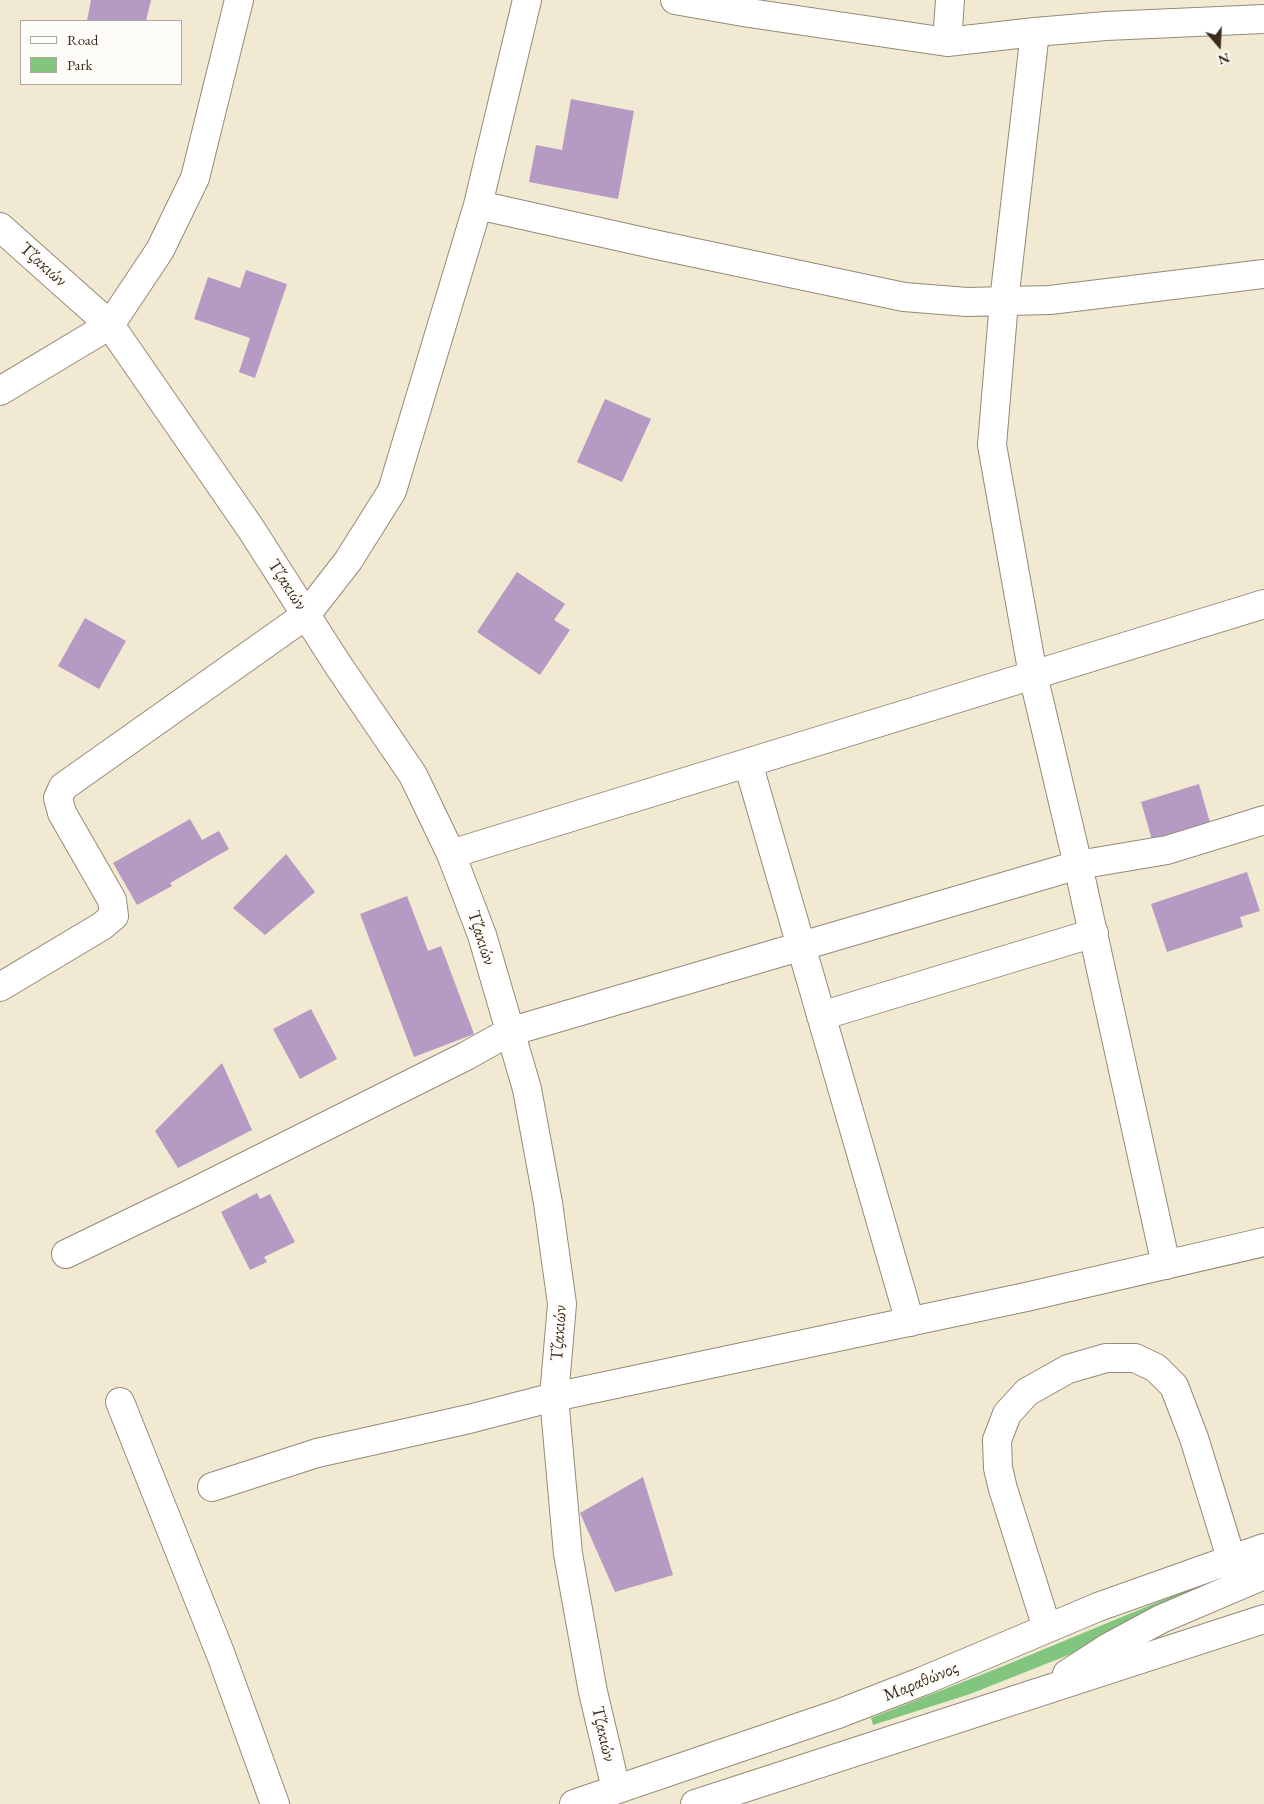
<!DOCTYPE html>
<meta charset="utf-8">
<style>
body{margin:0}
#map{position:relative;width:1264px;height:1804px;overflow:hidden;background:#f1e9d1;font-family:"EB Garamond",serif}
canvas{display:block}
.legend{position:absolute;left:20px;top:20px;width:162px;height:65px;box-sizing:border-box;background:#fdfcf7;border:1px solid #afa8a0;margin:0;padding:6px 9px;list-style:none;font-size:15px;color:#3b2a1e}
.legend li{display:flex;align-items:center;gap:10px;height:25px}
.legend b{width:25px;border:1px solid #afa8a0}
.north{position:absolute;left:1194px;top:20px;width:50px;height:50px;-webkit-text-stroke:4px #fdfcf7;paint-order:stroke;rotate:161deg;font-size:14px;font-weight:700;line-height:20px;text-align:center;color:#3b2a1e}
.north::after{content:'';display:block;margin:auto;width:18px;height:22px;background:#3b2a1e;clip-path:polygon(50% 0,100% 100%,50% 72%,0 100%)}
</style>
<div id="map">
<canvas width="1264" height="1804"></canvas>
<ul class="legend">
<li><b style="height:6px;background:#fff"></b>Road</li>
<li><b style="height:14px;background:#82c57f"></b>Park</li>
</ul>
<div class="north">N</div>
</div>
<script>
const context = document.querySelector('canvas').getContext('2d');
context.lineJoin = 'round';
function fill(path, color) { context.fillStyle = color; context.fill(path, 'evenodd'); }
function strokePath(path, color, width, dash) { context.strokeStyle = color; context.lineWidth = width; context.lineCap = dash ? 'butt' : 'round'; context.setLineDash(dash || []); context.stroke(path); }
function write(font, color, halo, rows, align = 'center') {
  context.font = font + ' "EB Garamond",serif'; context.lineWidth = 4.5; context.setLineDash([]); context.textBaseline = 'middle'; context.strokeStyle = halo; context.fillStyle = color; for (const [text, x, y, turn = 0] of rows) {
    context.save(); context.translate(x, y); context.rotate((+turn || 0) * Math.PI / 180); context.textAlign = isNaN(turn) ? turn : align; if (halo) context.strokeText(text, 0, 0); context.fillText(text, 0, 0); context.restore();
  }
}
fill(new Path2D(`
 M 1187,1590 L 1190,1598 L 1071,1654 L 970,1694 L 873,1725 L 871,1718 L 1001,1667 Z`), '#82c57f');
fill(new Path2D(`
 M 91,0 L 151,0 L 146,21 L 87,21 Z
 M 571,99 L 634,111 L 618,199 L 529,182 L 536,145 L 562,150 Z
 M 246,270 L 287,284 L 255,378 L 239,372 L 250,338 L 194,319 L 208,277 L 240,288 Z
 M 605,399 L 651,419 L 622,482 L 577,462 Z
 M 517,572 L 565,604 L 554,620 L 570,630 L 540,675 L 477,632 Z
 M 85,618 L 126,641 L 99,689 L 58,666 Z
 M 1199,784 L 1211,826 L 1153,843 L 1141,802 Z
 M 190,819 L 202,840 L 219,831 L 229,849 L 170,883 L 172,886 L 137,905 L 113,863 Z
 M 286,854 L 315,892 L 265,935 L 233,908 Z
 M 1247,872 L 1260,911 L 1240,917 L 1243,927 L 1167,952 L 1151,904 Z
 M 407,896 L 428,951 L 441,946 L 474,1034 L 414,1057 L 360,914 Z
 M 311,1009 L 337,1059 L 300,1079 L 273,1029 Z
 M 222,1063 L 252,1130 L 178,1168 L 155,1131 Z
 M 257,1193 L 260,1199 L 270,1194 L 295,1242 L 264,1257 L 267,1262 L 250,1270 L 221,1212 Z
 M 643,1477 L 673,1575 L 615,1592 L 580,1513 Z`), '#b59ac4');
const minor = new Path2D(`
 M 675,0 L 749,13 L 947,42 L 1035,32 L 1106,26 L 1264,19
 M 1035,32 L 1004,301 L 992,445 L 1033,675 L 1078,865 L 1166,1265
 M 947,42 L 950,0
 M 478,205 L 653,244 L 904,297 L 967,302 L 1050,300 L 1264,274
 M 0,227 L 110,325 L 251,529 L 338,665 L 413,775 L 451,854 L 482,935 L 527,1089 L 548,1203 L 562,1304 L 554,1397 L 568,1554 L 593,1692 L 616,1789
 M 0,391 L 110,325 L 160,250 L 195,178 L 239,0
 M 748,763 L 910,1322
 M 451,854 L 1264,604
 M 0,987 L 102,926 L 114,916 L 112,900 L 62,813 L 58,798 L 63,787 L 306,615 L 348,561 L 392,491 L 478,205 L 527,0
 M 821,1016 L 1094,933
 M 66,1254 L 188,1195 L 466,1056 L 509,1032 L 1078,865 L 1167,850 L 1264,820
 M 120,1402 L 221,1655 L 275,1804
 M 212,1487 L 317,1453 L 469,1419 L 554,1397 L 1026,1297 L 1264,1242
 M 1047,1628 L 1003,1489 L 998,1468 L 997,1440 L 1007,1414 L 1027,1392 L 1068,1369 L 1106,1358 L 1135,1358 L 1156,1368 L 1174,1386 L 1194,1438 L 1231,1558`);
const major = new Path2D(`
 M 1067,1674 L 1109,1647 L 1161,1619 L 1264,1575
 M 574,1804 L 838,1714 L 923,1681 L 1098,1607 L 1264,1548
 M 695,1804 L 1264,1619`);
strokePath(minor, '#968a78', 30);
strokePath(major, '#968a78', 30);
strokePath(minor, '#fff', 28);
strokePath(major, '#fff', 28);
write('18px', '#3b2a1e', '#fdfcf7', [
 ["Τζακιών",43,265,42],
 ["Τζακιών",287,585,57],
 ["Τζακιών",481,938,72],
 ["Τζακιών",559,1333,-86],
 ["Μαραθώνος",921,1682,-22],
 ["Τζακιών",603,1734,77]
]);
</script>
